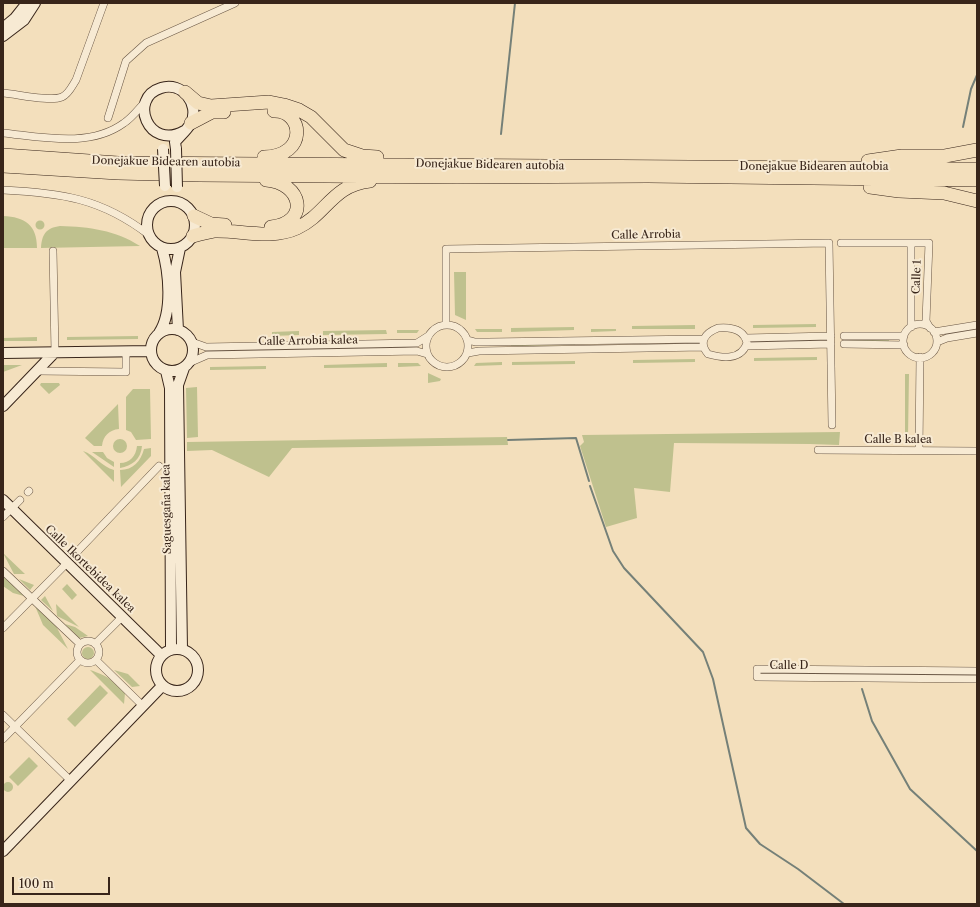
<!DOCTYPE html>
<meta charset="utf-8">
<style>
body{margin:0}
#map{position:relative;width:980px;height:907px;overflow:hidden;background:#f3dfbc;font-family:"Libre Caslon Text",serif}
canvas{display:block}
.frame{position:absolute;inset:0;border:4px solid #38251a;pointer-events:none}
.scale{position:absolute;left:12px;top:877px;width:98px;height:18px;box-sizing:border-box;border:2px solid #38251a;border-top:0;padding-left:5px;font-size:12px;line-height:14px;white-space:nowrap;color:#38251a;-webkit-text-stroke:3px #f7ead3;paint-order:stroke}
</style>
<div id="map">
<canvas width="980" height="907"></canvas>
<div class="frame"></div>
<div class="scale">100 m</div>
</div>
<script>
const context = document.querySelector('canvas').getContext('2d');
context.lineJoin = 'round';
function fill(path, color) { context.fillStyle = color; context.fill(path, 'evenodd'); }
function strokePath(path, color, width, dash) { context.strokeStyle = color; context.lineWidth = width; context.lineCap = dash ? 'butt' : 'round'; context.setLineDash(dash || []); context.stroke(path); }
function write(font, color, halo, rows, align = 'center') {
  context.font = font + ' "Libre Caslon Text",serif'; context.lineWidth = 4; context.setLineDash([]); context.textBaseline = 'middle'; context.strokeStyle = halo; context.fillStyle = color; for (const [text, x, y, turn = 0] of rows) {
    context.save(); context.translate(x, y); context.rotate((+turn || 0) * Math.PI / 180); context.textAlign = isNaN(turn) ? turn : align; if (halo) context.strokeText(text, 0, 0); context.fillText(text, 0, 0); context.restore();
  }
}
fill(new Path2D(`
 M 3,216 C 25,217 37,225 37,248 L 3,248 Z
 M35.5 225a4.5 4.5 0 1 1 9 0a4.5 4.5 0 1 1-9 0Z
 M 60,226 C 90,227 115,230 140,246 L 41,248 C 42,234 46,228 60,226 Z
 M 454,272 L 466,272 L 466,320 L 455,315 Z
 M 816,324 L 816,327 L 753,328 L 753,325 Z
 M 695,325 L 695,329 L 632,329 L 632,326 Z
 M 574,327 L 574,330 L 511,332 L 511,328 Z
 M 475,329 L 502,329 L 502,332 L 477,332 Z
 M 591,329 L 616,329 L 616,331 L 591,332 Z
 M 386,330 L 387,334 L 323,335 L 323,331 Z
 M 397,330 L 419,330 L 417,333 L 397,333 Z
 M 299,331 L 299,335 L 272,336 L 272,332 Z
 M 138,336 L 138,339 L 67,340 L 67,337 Z
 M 37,337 L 37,341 L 3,341 L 3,338 Z
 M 846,339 L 889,339 L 889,341 L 846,341 Z
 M 575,344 L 575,345 L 511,346 L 511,345 Z
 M 387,346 L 387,348 L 323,349 L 323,347 Z
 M 817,357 L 817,360 L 754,361 L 754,358 Z
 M 695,359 L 695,362 L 633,363 L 633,360 Z
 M 575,361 L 575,364 L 512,365 L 512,362 Z
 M 502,362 L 502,365 L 474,366 L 476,363 Z
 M 387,363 L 387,367 L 324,368 L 324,365 Z
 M 398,363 L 418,363 L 421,366 L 398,367 Z
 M 3,365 L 22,365 L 3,372 Z
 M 266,366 L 266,369 L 210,370 L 210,367 Z
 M 428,373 L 441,379 L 440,381 L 428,383 Z
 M 905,374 L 909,374 L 908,436 L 905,436 Z
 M 41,383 L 59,383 L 60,385 L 49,394 L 40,385 Z
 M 197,387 L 198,437 L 187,438 L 186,388 Z
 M 133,389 L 150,389 L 151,439 L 136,440 L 131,432 L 126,430 L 126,397 Z
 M 118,404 L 119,429 C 109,430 103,436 102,446 L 94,446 L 85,438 Z
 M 840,432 L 839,445 L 810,444 L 674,443 L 670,492 L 634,488 L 637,518 L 606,527 L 580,446 L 584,442 L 582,435 Z
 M 507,437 L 508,445 L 292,448 L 269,477 L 212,450 L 187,451 L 187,442 Z
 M113 446a7 7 0 1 1 14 0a7 7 0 1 1-14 0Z
 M 137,446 L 142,446 C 141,459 132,466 120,468 L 120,463 C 130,463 136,456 137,446 Z
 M 151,448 L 151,456 L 121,487 L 120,470 C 133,470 141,461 144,449 Z
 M 83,451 C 95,455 102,467 114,470 L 114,482 Z
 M 92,452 L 103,452 L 107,458 L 114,462 L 114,467 Z
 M 3,553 L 25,574 L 14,574 Z
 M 3,576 L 24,596 L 13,593 L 3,586 Z
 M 19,579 L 34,585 L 30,590 Z
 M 67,584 L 77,595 L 72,600 L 62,589 Z
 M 45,596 L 53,611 L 41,600 Z
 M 56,604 L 79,627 L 57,616 Z
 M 35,606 L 56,626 L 68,649 L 43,625 Z
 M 65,624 L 75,627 L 88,636 L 79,638 Z
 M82 653a6 6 0 1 1 12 0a6 6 0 1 1-12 0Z
 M 90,670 C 108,676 111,679 125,693 L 124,704 Z
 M 114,670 L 128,674 L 140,686 L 132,687 Z
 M 765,673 L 864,673 L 864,675 L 765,675 Z
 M 870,674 L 977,674 L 977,676 L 870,676 Z
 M 100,685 L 108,693 L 75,727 L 67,719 Z
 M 29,757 L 38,766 L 18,786 L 9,777 Z
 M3 787a5 5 0 1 1 10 0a5 5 0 1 1-10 0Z`), '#bfc18e');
strokePath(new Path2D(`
 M 963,127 L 971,89 L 977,75
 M 501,134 L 515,3
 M 508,440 L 576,438 L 589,481
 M 590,486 L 613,551 L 624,568 L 703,652 L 713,679 L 746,828 L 760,844 L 798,869 L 844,904
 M 862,689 L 872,721 L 910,789 L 977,851`), '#758078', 2);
const street = new Path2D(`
 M 3,93 C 17,94 50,102 62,97 C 69,94 72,86 76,80 L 104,3
 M 108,118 L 126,61 L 146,43 L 235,3
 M 3,133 C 42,137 90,148 124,123 C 133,117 139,108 146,101
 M 3,190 C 61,193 101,198 149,235
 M 841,243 L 929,243 L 926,321 L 930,328
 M 911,243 L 911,327
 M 53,251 L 55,352
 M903 341a17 17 0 1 1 34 0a17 17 0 1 1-34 0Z
 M426 346a21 21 0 1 1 42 0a21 21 0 1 1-42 0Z
 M 446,325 L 446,249 L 829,243 L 832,425
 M 718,328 C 730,327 744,329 747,343 C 741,361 722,358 708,354 C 698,342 705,333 718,328 Z
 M 934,332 L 977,325
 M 844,336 L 904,336
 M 746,338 L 831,336
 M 468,340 L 475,342 L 488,342 L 703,339
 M 192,342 L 206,347 L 417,343 L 428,336
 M 937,342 L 947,338 L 977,333
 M 844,344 L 904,345
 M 746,346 L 831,344
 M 468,353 L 479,351 L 703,347
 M 191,362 L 207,355 L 417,351 L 427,354
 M 37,371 L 126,372 L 126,351
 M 818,450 L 977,451
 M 919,450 L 920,357
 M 28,492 L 29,491
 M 3,517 L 20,500
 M 74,555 L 159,466
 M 3,571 L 80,644
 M 3,628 L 67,563
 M77 652a11 11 0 1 1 22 0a11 11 0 1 1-22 0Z
 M 95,644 L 122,617
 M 96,660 L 143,706
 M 977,671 L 757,669 L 757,677 L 977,679
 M 3,715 L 71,781
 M 3,739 L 80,660`);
const secondary = new Path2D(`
 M 3,28 L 15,18 L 27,3
 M 3,36 L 24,20 L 35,3
 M 176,149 L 175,142 C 180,136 187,130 191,123 C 200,104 182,81 161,88 C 128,98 148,151 184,131
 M147 225a24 24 0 1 1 48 0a24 24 0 1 1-48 0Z
 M151 350a21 21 0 1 1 42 0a21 21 0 1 1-42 0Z
 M 178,330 L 175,272 L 180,248
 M 159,333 C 173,312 169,272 162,248
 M 3,353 L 151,351
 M 166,371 L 170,388 L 171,649
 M 3,406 L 55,352
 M 3,500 L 161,655
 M156 670a21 21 0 1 1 42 0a21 21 0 1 1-42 0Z
 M 182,649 L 178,385 L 184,368
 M 3,851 L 162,686`);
const highway = new Path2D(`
 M 185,92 L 198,103 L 211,106 L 269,102 L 284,105 L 299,110 L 311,117 L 344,150 L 362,156 L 377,157
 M 191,123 L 212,112 L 224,112
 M 3,155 L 118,163 L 977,169
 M 264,157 C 309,156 303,110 274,111
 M 868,161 L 902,156 L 945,156 L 977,150
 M 3,166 L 118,173 L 199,175 L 457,177 L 648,176 L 977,180
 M 266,180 C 303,183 310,223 271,227
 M 870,187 L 899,191 L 944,193 L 977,201
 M 194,216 L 211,224 L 225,225
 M 193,236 C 200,234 207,232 214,231 C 241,230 271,240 297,228 C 327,214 332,185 370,181`);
strokePath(street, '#675442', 8);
strokePath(secondary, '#38251a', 12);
strokePath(highway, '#38251a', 14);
strokePath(street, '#f7ead3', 7);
strokePath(secondary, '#f7ead3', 10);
strokePath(highway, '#f3dfbc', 13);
const secondaryBridge = new Path2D(`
 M 163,149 L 165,186
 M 176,149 L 177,187`);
strokePath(secondaryBridge, '#38251a', 12, []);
strokePath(secondaryBridge, '#f7ead3', 10);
write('11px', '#38251a', '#f7ead3', [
 ["Donejakue Bidearen autobia",166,162,1],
 ["Donejakue Bidearen autobia",490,165,1],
 ["Donejakue Bidearen autobia",814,167],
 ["Calle Arrobia",646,235,-1],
 ["Calle 1",917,277,-88],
 ["Calle Arrobia kalea",308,341,-1],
 ["Calle B kalea",898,440],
 ["Saguesgaña kalea",167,509,-91],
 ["Calle Ikortebidea kalea",90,569,44],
 ["Calle D",789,666]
]);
</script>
